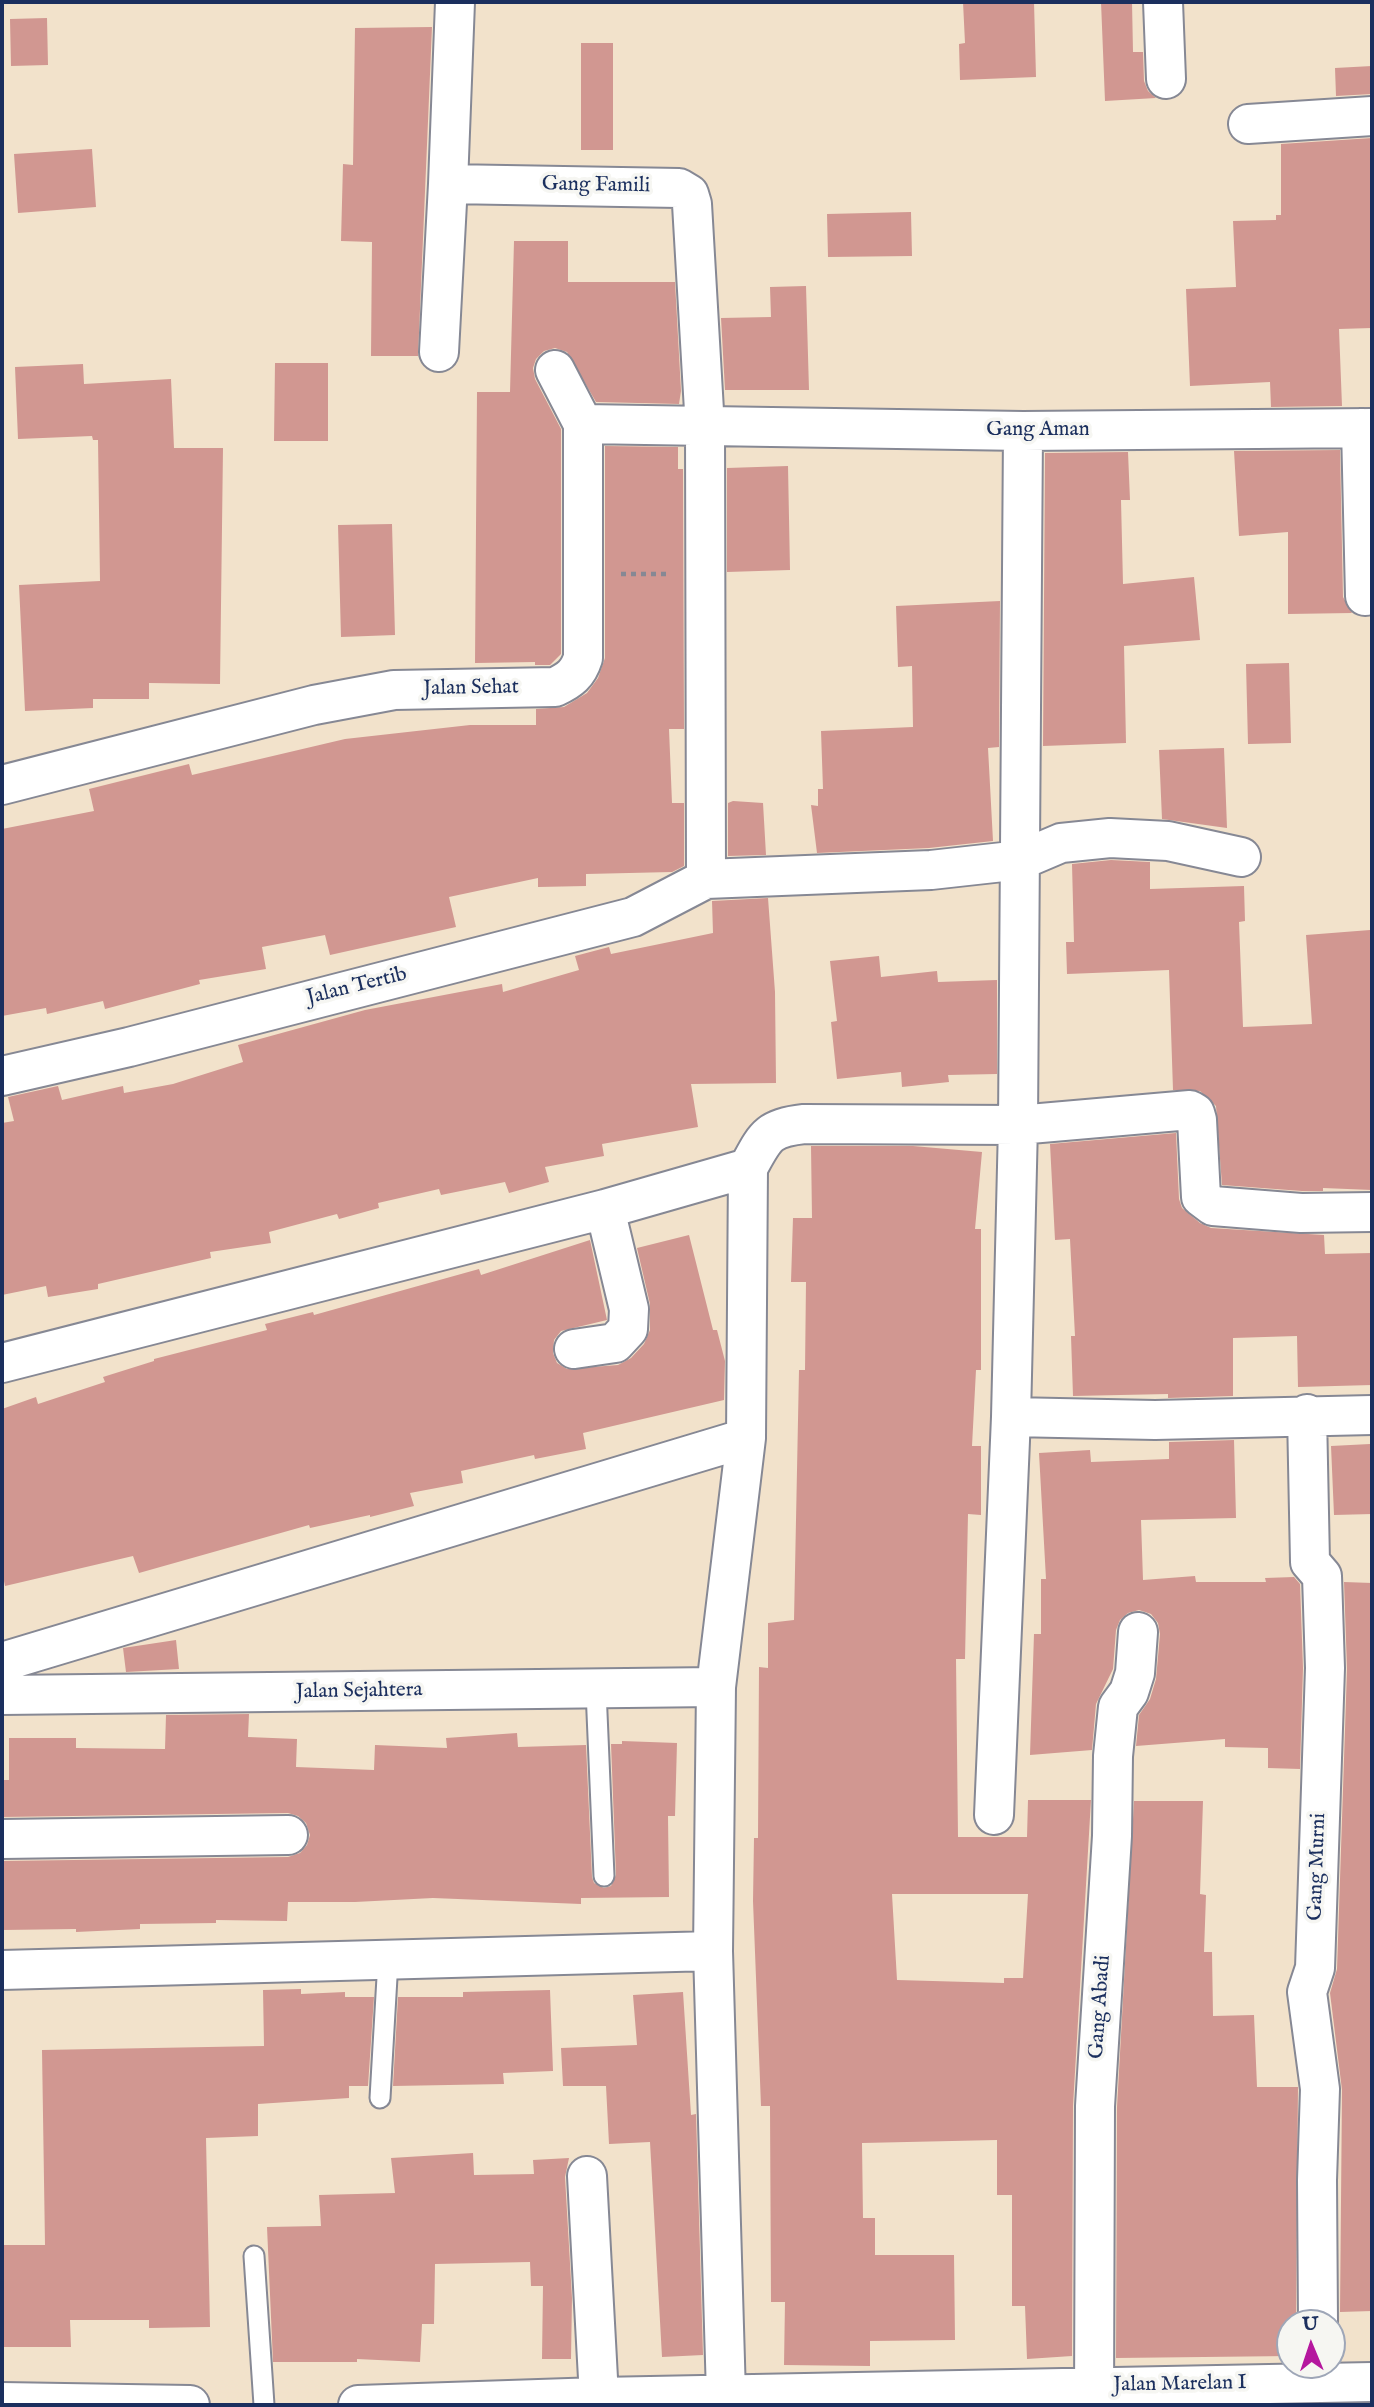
<!DOCTYPE html>
<style>
body{margin:0}
#map{position:relative;width:1374px;height:2407px;overflow:hidden;background:#f2e2cb;font-family:"IM FELL English",serif}
canvas{display:block}
.frame{position:absolute;inset:0;border:4px solid #1b2f5e;pointer-events:none}
.north{position:absolute;left:1276px;top:2309px;width:70px;height:70px;box-sizing:border-box;background:#f6f6f2;border:2px solid #9ea6b7;border-radius:50%;rotate:358deg;font-size:19px;font-weight:700;line-height:28px;text-align:center;color:#1b2f5e}
.north::after{content:'';display:block;margin:auto;width:24px;height:32px;background:#b5179e;clip-path:polygon(50% 0,100% 100%,50% 72%,0 100%)}
</style>
<div id="map">
<canvas width="1374" height="2407"></canvas>
<div class="frame"></div>
<div class="north">U</div>
</div>
<script>
const context = document.querySelector('canvas').getContext('2d');
context.lineJoin = 'round';
function fill(path, color) { context.fillStyle = color; context.fill(path, 'evenodd'); }
function strokePath(path, color, width, dash) { context.strokeStyle = color; context.lineWidth = width; context.lineCap = dash ? 'butt' : 'round'; context.setLineDash(dash || []); context.stroke(path); }
function write(font, color, halo, rows, align = 'center') {
  context.font = font + ' "IM FELL English",serif'; context.lineWidth = 7; context.setLineDash([]); context.textBaseline = 'middle'; context.strokeStyle = halo; context.fillStyle = color; for (const [text, x, y, turn = 0] of rows) {
    context.save(); context.translate(x, y); context.rotate((+turn || 0) * Math.PI / 180); context.textAlign = isNaN(turn) ? turn : align; if (halo) context.strokeText(text, 0, 0); context.fillText(text, 0, 0); context.restore();
  }
}
fill(new Path2D(`
 M 963,2 L 1034,2 L 1036,77 L 960,80 L 959,44 L 965,43 Z
 M 1101,2 L 1132,2 L 1133,52 L 1143,52 L 1144,81 L 1148,91 L 1156,98 L 1105,101 Z
 M 47,18 L 48,65 L 11,66 L 10,19 Z
 M 432,27 L 418,356 L 371,356 L 372,242 L 341,241 L 343,164 L 353,165 L 355,28 Z
 M 581,43 L 613,43 L 613,150 L 581,150 Z
 M 1372,66 L 1372,94 L 1336,96 L 1335,68 Z
 M 1372,138 L 1372,328 L 1339,329 L 1342,406 L 1271,407 L 1270,382 L 1190,386 L 1186,289 L 1236,287 L 1233,221 L 1276,220 L 1276,215 L 1281,215 L 1281,144 Z
 M 92,149 L 96,207 L 18,213 L 14,154 Z
 M 911,212 L 912,256 L 828,257 L 827,214 Z
 M 514,241 L 568,241 L 568,282 L 675,282 L 681,391 L 679,404 L 596,402 L 567,352 L 555,348 L 544,351 L 536,359 L 533,368 L 535,379 L 561,429 L 561,654 L 550,665 L 535,665 L 535,662 L 475,663 L 477,392 L 510,392 Z
 M 806,286 L 809,390 L 725,390 L 721,318 L 771,317 L 770,287 Z
 M 275,363 L 328,363 L 328,441 L 274,441 Z
 M 83,364 L 84,384 L 171,379 L 174,448 L 223,448 L 220,684 L 149,683 L 149,699 L 93,699 L 93,708 L 25,711 L 19,585 L 100,581 L 98,440 L 93,440 L 92,436 L 18,439 L 15,367 Z
 M 605,446 L 678,447 L 678,469 L 683,469 L 684,729 L 669,729 L 672,803 L 684,803 L 684,866 L 672,872 L 586,874 L 586,886 L 538,887 L 538,878 L 449,897 L 456,927 L 330,955 L 325,935 L 262,947 L 266,969 L 199,980 L 200,984 L 105,1009 L 103,1001 L 47,1014 L 46,1008 L 2,1016 L 2,829 L 94,811 L 89,789 L 189,764 L 192,775 L 345,739 L 470,725 L 536,725 L 536,709 L 564,707 L 587,693 L 598,678 L 605,658 Z
 M 1340,450 L 1343,597 L 1352,613 L 1288,614 L 1288,532 L 1239,536 L 1234,451 Z
 M 1128,452 L 1130,500 L 1121,500 L 1123,584 L 1194,577 L 1200,640 L 1124,646 L 1126,743 L 1043,746 L 1045,453 Z
 M 788,466 L 790,570 L 727,572 L 727,468 Z
 M 392,524 L 395,635 L 341,637 L 338,525 Z
 M 1000,601 L 999,747 L 988,748 L 993,841 L 929,848 L 817,853 L 811,805 L 818,806 L 818,789 L 823,789 L 821,731 L 913,727 L 912,666 L 898,667 L 896,606 Z
 M 1289,663 L 1291,743 L 1248,744 L 1246,664 Z
 M 1224,748 L 1227,828 L 1162,819 L 1159,750 Z
 M 733,801 L 763,803 L 766,855 L 728,856 L 728,803 Z
 M 1111,860 L 1150,862 L 1150,889 L 1244,886 L 1245,921 L 1239,922 L 1243,1027 L 1312,1024 L 1306,935 L 1370,930 L 1372,1190 L 1323,1188 L 1323,1191 L 1302,1191 L 1222,1185 L 1216,1106 L 1200,1091 L 1173,1090 L 1169,970 L 1067,974 L 1066,942 L 1074,942 L 1072,864 Z
 M 768,898 L 775,992 L 776,1083 L 691,1084 L 698,1127 L 602,1144 L 604,1156 L 545,1167 L 549,1182 L 509,1193 L 505,1182 L 441,1195 L 439,1189 L 378,1203 L 379,1208 L 339,1219 L 337,1214 L 269,1232 L 271,1243 L 210,1252 L 211,1258 L 98,1284 L 98,1289 L 48,1297 L 46,1286 L 2,1295 L 2,1123 L 14,1121 L 8,1097 L 58,1086 L 62,1100 L 123,1086 L 124,1093 L 173,1084 L 243,1062 L 238,1045 L 365,1010 L 502,984 L 503,992 L 579,970 L 575,956 L 609,947 L 611,954 L 713,933 L 712,901 Z
 M 879,956 L 881,977 L 937,971 L 938,982 L 997,980 L 997,1074 L 948,1075 L 949,1082 L 902,1087 L 901,1072 L 837,1079 L 831,1022 L 837,1021 L 830,961 Z
 M 1176,1133 L 1179,1199 L 1182,1208 L 1200,1223 L 1211,1228 L 1324,1235 L 1325,1254 L 1372,1253 L 1372,1385 L 1298,1387 L 1297,1336 L 1233,1338 L 1233,1396 L 1168,1398 L 1168,1394 L 1073,1396 L 1071,1336 L 1075,1336 L 1070,1239 L 1055,1240 L 1050,1144 Z
 M 811,1146 L 913,1146 L 982,1152 L 975,1229 L 981,1229 L 981,1370 L 976,1370 L 972,1446 L 981,1446 L 981,1515 L 968,1514 L 965,1659 L 956,1659 L 958,1837 L 1027,1837 L 1028,1800 L 1091,1800 L 1073,2106 L 1072,2356 L 1027,2359 L 1025,2306 L 1012,2306 L 1012,2195 L 997,2195 L 997,2140 L 862,2143 L 863,2218 L 875,2218 L 875,2255 L 954,2255 L 955,2340 L 870,2341 L 870,2366 L 784,2365 L 785,2302 L 771,2302 L 770,2106 L 761,2106 L 753,1901 L 754,1838 L 758,1838 L 759,1667 L 768,1668 L 768,1623 L 794,1620 L 799,1370 L 805,1370 L 806,1282 L 791,1282 L 793,1218 L 812,1218 ZM 892,1894 L 1028,1894 L 1023,1978 L 1004,1978 L 1004,1983 L 897,1980 Z
 M 689,1235 L 713,1330 L 717,1330 L 725,1361 L 724,1400 L 583,1433 L 586,1449 L 535,1459 L 534,1455 L 461,1471 L 463,1483 L 410,1493 L 414,1506 L 370,1517 L 370,1515 L 310,1528 L 309,1525 L 139,1573 L 133,1556 L 5,1586 L 2,1571 L 2,1409 L 36,1397 L 38,1404 L 105,1382 L 103,1377 L 154,1361 L 154,1359 L 267,1330 L 265,1324 L 313,1312 L 314,1315 L 479,1269 L 481,1275 L 590,1240 L 607,1320 L 561,1331 L 554,1340 L 553,1353 L 557,1363 L 567,1369 L 618,1365 L 631,1358 L 644,1344 L 650,1330 L 650,1304 L 637,1248 Z
 M 1234,1440 L 1236,1518 L 1141,1520 L 1143,1580 L 1195,1576 L 1196,1582 L 1266,1582 L 1265,1578 L 1294,1577 L 1300,1584 L 1303,1668 L 1300,1769 L 1268,1768 L 1268,1748 L 1225,1747 L 1225,1739 L 1136,1746 L 1139,1715 L 1150,1699 L 1156,1679 L 1160,1634 L 1158,1623 L 1151,1614 L 1139,1610 L 1128,1613 L 1120,1620 L 1116,1630 L 1113,1669 L 1096,1704 L 1092,1750 L 1030,1755 L 1034,1634 L 1041,1634 L 1041,1579 L 1046,1579 L 1039,1453 L 1090,1450 L 1091,1462 L 1169,1459 L 1169,1442 Z
 M 1370,1444 L 1372,1514 L 1334,1515 L 1331,1446 Z
 M 1344,1582 L 1372,1583 L 1372,2311 L 1340,2312 L 1342,2090 L 1330,1993 L 1337,1969 L 1347,1669 Z
 M 176,1640 L 179,1669 L 126,1672 L 123,1648 Z
 M 249,1714 L 248,1737 L 297,1739 L 296,1767 L 374,1770 L 375,1745 L 447,1748 L 446,1738 L 517,1733 L 518,1747 L 586,1745 L 592,1877 L 594,1883 L 604,1888 L 611,1886 L 616,1875 L 611,1744 L 622,1744 L 622,1741 L 677,1743 L 675,1816 L 668,1816 L 669,1897 L 581,1898 L 581,1904 L 433,1898 L 355,1902 L 288,1902 L 287,1921 L 216,1920 L 216,1923 L 140,1924 L 140,1929 L 76,1932 L 76,1929 L 3,1930 L 2,1861 L 288,1857 L 300,1853 L 307,1845 L 310,1835 L 306,1823 L 298,1816 L 288,1813 L 2,1817 L 2,1780 L 9,1780 L 9,1738 L 76,1738 L 76,1748 L 165,1749 L 166,1715 Z
 M 1134,1801 L 1203,1801 L 1200,1894 L 1206,1895 L 1204,1952 L 1212,1952 L 1213,2016 L 1254,2015 L 1257,2087 L 1298,2087 L 1296,2323 L 1290,2323 L 1290,2356 L 1116,2358 L 1117,2107 Z
 M 301,1989 L 301,1994 L 345,1992 L 345,1997 L 374,1997 L 368,2086 L 349,2086 L 349,2098 L 258,2104 L 258,2136 L 206,2138 L 210,2327 L 149,2328 L 149,2320 L 70,2320 L 71,2347 L 2,2347 L 2,2245 L 45,2245 L 42,2050 L 264,2046 L 263,1990 Z
 M 550,1990 L 553,2071 L 503,2073 L 504,2084 L 393,2086 L 398,1997 L 463,1997 L 463,1992 Z
 M 683,1992 L 691,2115 L 696,2114 L 703,2355 L 662,2357 L 650,2142 L 609,2144 L 606,2086 L 563,2086 L 561,2048 L 637,2045 L 633,1995 Z
 M 473,2153 L 474,2175 L 534,2174 L 533,2160 L 569,2158 L 565,2177 L 572,2298 L 571,2359 L 542,2359 L 543,2286 L 531,2286 L 530,2262 L 435,2264 L 434,2324 L 422,2324 L 420,2362 L 357,2359 L 357,2362 L 273,2362 L 267,2227 L 321,2226 L 319,2195 L 395,2193 L 391,2158 Z`), '#d19791');
const lane = new Path2D(`
 M 596,1690 L 604,1876
 M 380,2098 L 388,1960
 M 254,2256 L 264,2405`);
const street = new Path2D(`
 M 455,2 L 448,184 L 679,188 L 689,194 L 692,204 L 705,428 L 706,879
 M 1163,2 L 1166,79
 M 1248,124 L 1372,116
 M 439,352 L 448,184
 M 555,370 L 583,424
 M 1361,428 L 1365,596
 M 2,785 L 314,705 L 394,690 L 555,687 C 570,680 578,674 583,658 L 583,424 L 1023,431 L 1372,428
 M 2,1076 L 129,1047 L 633,917 L 706,879 L 931,870 L 1021,860 L 1061,843 L 1110,838 L 1168,841 L 1241,857
 M 748,1168 C 765,1137 767,1128 804,1124 L 1018,1125 L 1190,1110 L 1195,1113 L 1197,1120 L 1201,1197 L 1213,1206 L 1301,1213 L 1372,1212
 M 574,1349 L 615,1343 L 628,1329 L 629,1309 L 605,1209
 M 2,1363 L 605,1209 L 748,1168 L 746,1438 L 716,1687 L 713,1951 L 726,2395
 M 1307,1414 L 1310,1562 L 1322,1576 L 1325,1668 L 1315,1968 L 1307,1992 L 1320,2089 L 1317,2180 L 1318,2323
 M 1011,1417 L 1155,1420 L 1372,1415
 M 2,1662 L 746,1438
 M 2,1695 L 716,1687
 M 994,1815 L 1011,1417 L 1018,1125 L 1023,431
 M 2,1839 L 288,1835
 M 2,1970 L 713,1951
 M 587,2176 L 599,2397
 M 2,2402 L 190,2405
 M 358,2405 L 599,2397 L 1372,2382
 M 1094,2405 L 1095,2106 L 1112,1836 L 1113,1756 L 1118,1707 L 1129,1692 L 1135,1673 L 1138,1632`);
strokePath(lane, '#868894', 23);
strokePath(street, '#868894', 42);
strokePath(new Path2D(`
 M 621,574 L 669,574`), '#868894', 4.5, [5, 5]);
strokePath(lane, '#fff', 19);
strokePath(street, '#fff', 38);
write('21px', '#1b2f5e', '#f6f6f2', [
 ["Gang Famili",596,186,1],
 ["Gang Aman",1038,431],
 ["Jalan Sehat",471,689,-1],
 ["Jalan Tertib",357,987,-14],
 ["Jalan Sejahtera",359,1692,-1],
 ["Gang Murni",1318,1867,-88],
 ["Gang Abadi",1101,2007,-86],
 ["Jalan Marelan I",1180,2385,-1]
]);
</script>
